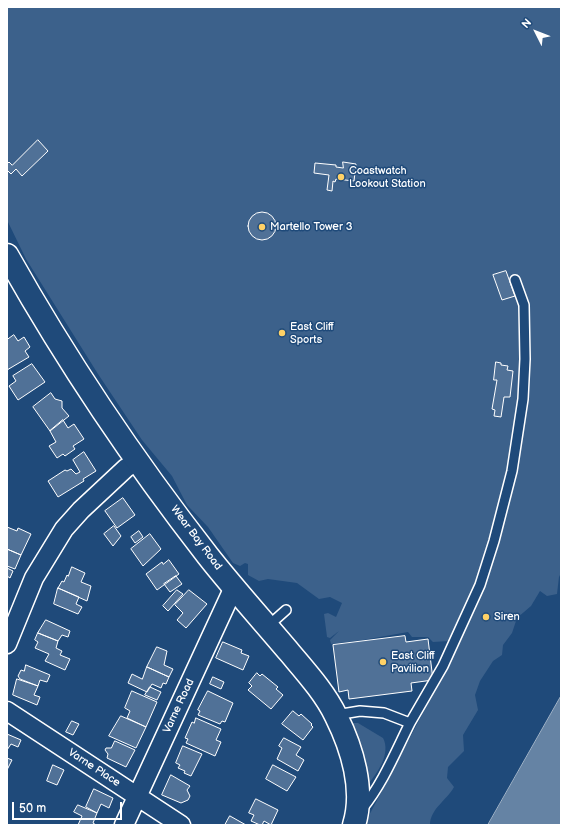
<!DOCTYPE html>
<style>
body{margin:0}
#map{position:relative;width:568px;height:832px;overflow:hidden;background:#1f4a7a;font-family:"Balsamiq Sans",sans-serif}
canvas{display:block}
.frame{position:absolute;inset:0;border:8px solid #fff;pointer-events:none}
.north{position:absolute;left:516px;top:12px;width:40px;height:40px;-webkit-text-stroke:3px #1f4a7a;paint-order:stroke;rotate:312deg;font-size:11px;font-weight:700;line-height:16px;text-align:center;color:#fff}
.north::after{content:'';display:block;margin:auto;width:14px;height:18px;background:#fff;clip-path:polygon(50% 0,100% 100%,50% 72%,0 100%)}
.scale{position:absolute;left:12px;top:802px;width:110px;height:18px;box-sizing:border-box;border:2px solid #fff;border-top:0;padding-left:5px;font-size:12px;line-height:14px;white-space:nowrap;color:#fff;-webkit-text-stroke:3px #1f4a7a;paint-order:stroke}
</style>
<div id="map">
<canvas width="568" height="832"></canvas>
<div class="frame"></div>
<div class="north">N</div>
<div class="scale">50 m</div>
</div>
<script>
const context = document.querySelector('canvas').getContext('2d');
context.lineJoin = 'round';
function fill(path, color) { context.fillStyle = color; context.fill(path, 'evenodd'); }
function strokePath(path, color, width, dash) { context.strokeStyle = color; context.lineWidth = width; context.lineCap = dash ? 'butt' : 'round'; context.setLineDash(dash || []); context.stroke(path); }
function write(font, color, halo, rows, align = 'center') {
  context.font = font + ' "Balsamiq Sans",sans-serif'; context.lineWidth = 3; context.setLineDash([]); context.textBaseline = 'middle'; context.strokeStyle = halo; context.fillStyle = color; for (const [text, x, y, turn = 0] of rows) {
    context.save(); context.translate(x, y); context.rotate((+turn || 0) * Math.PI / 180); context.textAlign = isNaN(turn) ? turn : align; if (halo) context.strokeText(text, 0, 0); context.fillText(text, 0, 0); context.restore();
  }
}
fill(new Path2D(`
 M 7,7 L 561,7 L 561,573 L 559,577 L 557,594 L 547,596 L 540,591 L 531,606 L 517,618 L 512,633 L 503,645 L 502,655 L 493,661 L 480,681 L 475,695 L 478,710 L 463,735 L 464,751 L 448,767 L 447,778 L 454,787 C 447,800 430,809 430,825 L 364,825 L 445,671 L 449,641 L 433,642 L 428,637 L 412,637 L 408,632 L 363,640 L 331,644 L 330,640 L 339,631 L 330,638 L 327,637 L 324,614 L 328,613 L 336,617 L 342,603 L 330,597 L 319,599 L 297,583 L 268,579 L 259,581 L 248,575 L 248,564 L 245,563 L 240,566 L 233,563 L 208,527 L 187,505 L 172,476 L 142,440 L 98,374 L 26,259 L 7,220 Z
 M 354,723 L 358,723 L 383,738 C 391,753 378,773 367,785 L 350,724 Z`), '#3c618b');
const water = new Path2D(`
 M 561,696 L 561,825 L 488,825 Z`);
fill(water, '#6583a4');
strokePath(water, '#a3b5c8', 1);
const building = new Path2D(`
 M 38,140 L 48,151 L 22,176 L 16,169 L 11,174 L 7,170 L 7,164 L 9,162 L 12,165 Z
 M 343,162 L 356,164 L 354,181 L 336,179 L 335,182 L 333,181 L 332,191 L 327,190 L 329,175 L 314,173 L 315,163 L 336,165 L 336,167 L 343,168 Z
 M248 226a14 14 0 1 1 28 0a14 14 0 1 1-28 0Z
 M 506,271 L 515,296 L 502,300 L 493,275 Z
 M 14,335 L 18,341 L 24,337 L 30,347 L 25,351 L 29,357 L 7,370 L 7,340 Z
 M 496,362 L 501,363 L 501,365 L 508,366 L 507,370 L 513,371 L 510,397 L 504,397 L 501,417 L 494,416 L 495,410 L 492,409 L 497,380 L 494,380 Z
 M 32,364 L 45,382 L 18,400 L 9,386 L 16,381 L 13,376 Z
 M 51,393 L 55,399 L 62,401 L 62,408 L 69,416 L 50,431 L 33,407 Z
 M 63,420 L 68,428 L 74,424 L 84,439 L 73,446 L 75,449 L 65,456 L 63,454 L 57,458 L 49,446 L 56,442 L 50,431 Z
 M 84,452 L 96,471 L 83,479 L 84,481 L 58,497 L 48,481 L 65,470 L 67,471 L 71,469 L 76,474 L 80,472 L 73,460 Z
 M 123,498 L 135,515 L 117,528 L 105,511 Z
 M 114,526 L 121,536 L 113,546 L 104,534 Z
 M 7,527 L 17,531 L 18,528 L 31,534 L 21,555 L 7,549 Z
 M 139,531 L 143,537 L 135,543 L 131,537 Z
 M 150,534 L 161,549 L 143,566 L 131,549 Z
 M 7,549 L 21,555 L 15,569 L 7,566 Z
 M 169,560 L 179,574 L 157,590 L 146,574 L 162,562 L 163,564 Z
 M 72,567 L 85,573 L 81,582 L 91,586 L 87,601 L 58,588 L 62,581 L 64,582 L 67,575 L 68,576 Z
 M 7,568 L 13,571 L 10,578 L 7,576 Z
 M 176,576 L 182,584 L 170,592 L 164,584 Z
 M 58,588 L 79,597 L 76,604 L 82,607 L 78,614 L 54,604 Z
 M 177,590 L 183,594 L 168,611 L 163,606 Z
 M 189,590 L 207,604 L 186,628 L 177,620 L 183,613 L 175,605 Z
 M 46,620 L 70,631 L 68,637 L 62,635 L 58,641 L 38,633 Z
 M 38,633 L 58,641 L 56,648 L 62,651 L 60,655 L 70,659 L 65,670 L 45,661 L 49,654 L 35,648 L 38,642 L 35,640 Z
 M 405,636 L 406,642 L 428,639 L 433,680 L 411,683 L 412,691 L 349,699 L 348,690 L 339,692 L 333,645 Z
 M 223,642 L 242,650 L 241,653 L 249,656 L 243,670 L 216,658 Z
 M 157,647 L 167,651 L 164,665 L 173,669 L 169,677 L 147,667 Z
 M 26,665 L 50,675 L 47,682 L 40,680 L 38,686 L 20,679 L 18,676 L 21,670 L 24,671 Z
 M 147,667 L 169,677 L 166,684 L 163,683 L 161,688 L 152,684 L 147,692 L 128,683 L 132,674 L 142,679 Z
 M 257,673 L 260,676 L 262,674 L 278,687 L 276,689 L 283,695 L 271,709 L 248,690 L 252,686 L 249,683 Z
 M 213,677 L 224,682 L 221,689 L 210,684 Z
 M 17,679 L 38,686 L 34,695 L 40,697 L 37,705 L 13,695 Z
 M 150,687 L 161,692 L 157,700 L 145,695 Z
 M 132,691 L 157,702 L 146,727 L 127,718 L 130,711 L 125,708 Z
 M 208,691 L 233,703 L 225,722 L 222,721 L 220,724 L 198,715 L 200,711 L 198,710 Z
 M 293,711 L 299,716 L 301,714 L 312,724 L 311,725 L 313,727 L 303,740 L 282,724 Z
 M 121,716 L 146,727 L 136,748 L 109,736 Z
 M 196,718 L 221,729 L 216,740 L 221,742 L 215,756 L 186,743 L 188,739 L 185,738 L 192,722 L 194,723 Z
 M 72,721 L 79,724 L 73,735 L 66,732 Z
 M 7,734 L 21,740 L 18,747 L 11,744 L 7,750 Z
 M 284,738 L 301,747 L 296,755 L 304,760 L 298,771 L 277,759 L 282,748 L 279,746 Z
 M 115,741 L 135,750 L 126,767 L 107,758 L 108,754 L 105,750 L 106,748 L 111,748 Z
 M 183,746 L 202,754 L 191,776 L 184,773 L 185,771 L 178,768 L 180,765 L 176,763 Z
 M 7,758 L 12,760 L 7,770 Z
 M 53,765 L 64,770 L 57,785 L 47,781 Z
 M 273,765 L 296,777 L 287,791 L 266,779 Z
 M 171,775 L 190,786 L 187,790 L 190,796 L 188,800 L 181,803 L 162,795 Z
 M 94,789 L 113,798 L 109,808 L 101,804 L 97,813 L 86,807 Z
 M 256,799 L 278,810 L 271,825 L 264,821 L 262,825 L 260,825 L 251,821 L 254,815 L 249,813 Z
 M 78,805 L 97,813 L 93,823 L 96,825 L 78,825 L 82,816 L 74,812 Z
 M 230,816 L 246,825 L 225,825 Z`);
fill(building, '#507197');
strokePath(building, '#fff', 1);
const service = new Path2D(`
 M 268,626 L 286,610
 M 336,715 L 360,711 L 384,713 L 410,723 L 443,666 L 480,585 L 494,541 L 512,471 L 523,399 L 525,359 L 524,305 L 515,280
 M 362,809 C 383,783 395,753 410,723`);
const minor = new Path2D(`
 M 7,644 L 34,578 L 64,529 L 81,510 L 126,468 L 137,461
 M 7,711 L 181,825
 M 124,825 L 234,587`);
const tertiary = new Path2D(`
 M 7,255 C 66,360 134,461 208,556 C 234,589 263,621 290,653 C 306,672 325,693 336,716 C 352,748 365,790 354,825`);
strokePath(service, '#fff', 12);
strokePath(minor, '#fff', 21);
strokePath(tertiary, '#fff', 25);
strokePath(service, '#1f4a7a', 9);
strokePath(minor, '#1f4a7a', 18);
strokePath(tertiary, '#1f4a7a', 22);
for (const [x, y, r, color] of [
 [341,177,4,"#ffd166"],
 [262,227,4,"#ffd166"],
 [282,333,4,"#ffd166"],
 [486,617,4,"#ffd166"],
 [383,662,4,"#ffd166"]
]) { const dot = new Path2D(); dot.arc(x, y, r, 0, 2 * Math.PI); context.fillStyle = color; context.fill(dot); strokePath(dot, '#1f4a7a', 1.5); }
write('11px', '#fff', '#1f4a7a', [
 ["Coastwatch",349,171],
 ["Lookout Station",349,184],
 ["Martello Tower 3",270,227],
 ["East Cliff",290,327],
 ["Sports",290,340],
 ["Siren",494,617],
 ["East Cliff",391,656],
 ["Pavilion",391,669]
], 'left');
write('11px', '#fff', '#1f4a7a', [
 ["Wear Bay Road",196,538,53],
 ["Varne Road",179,706,-65],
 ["Varne Place",94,768,33]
]);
</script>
